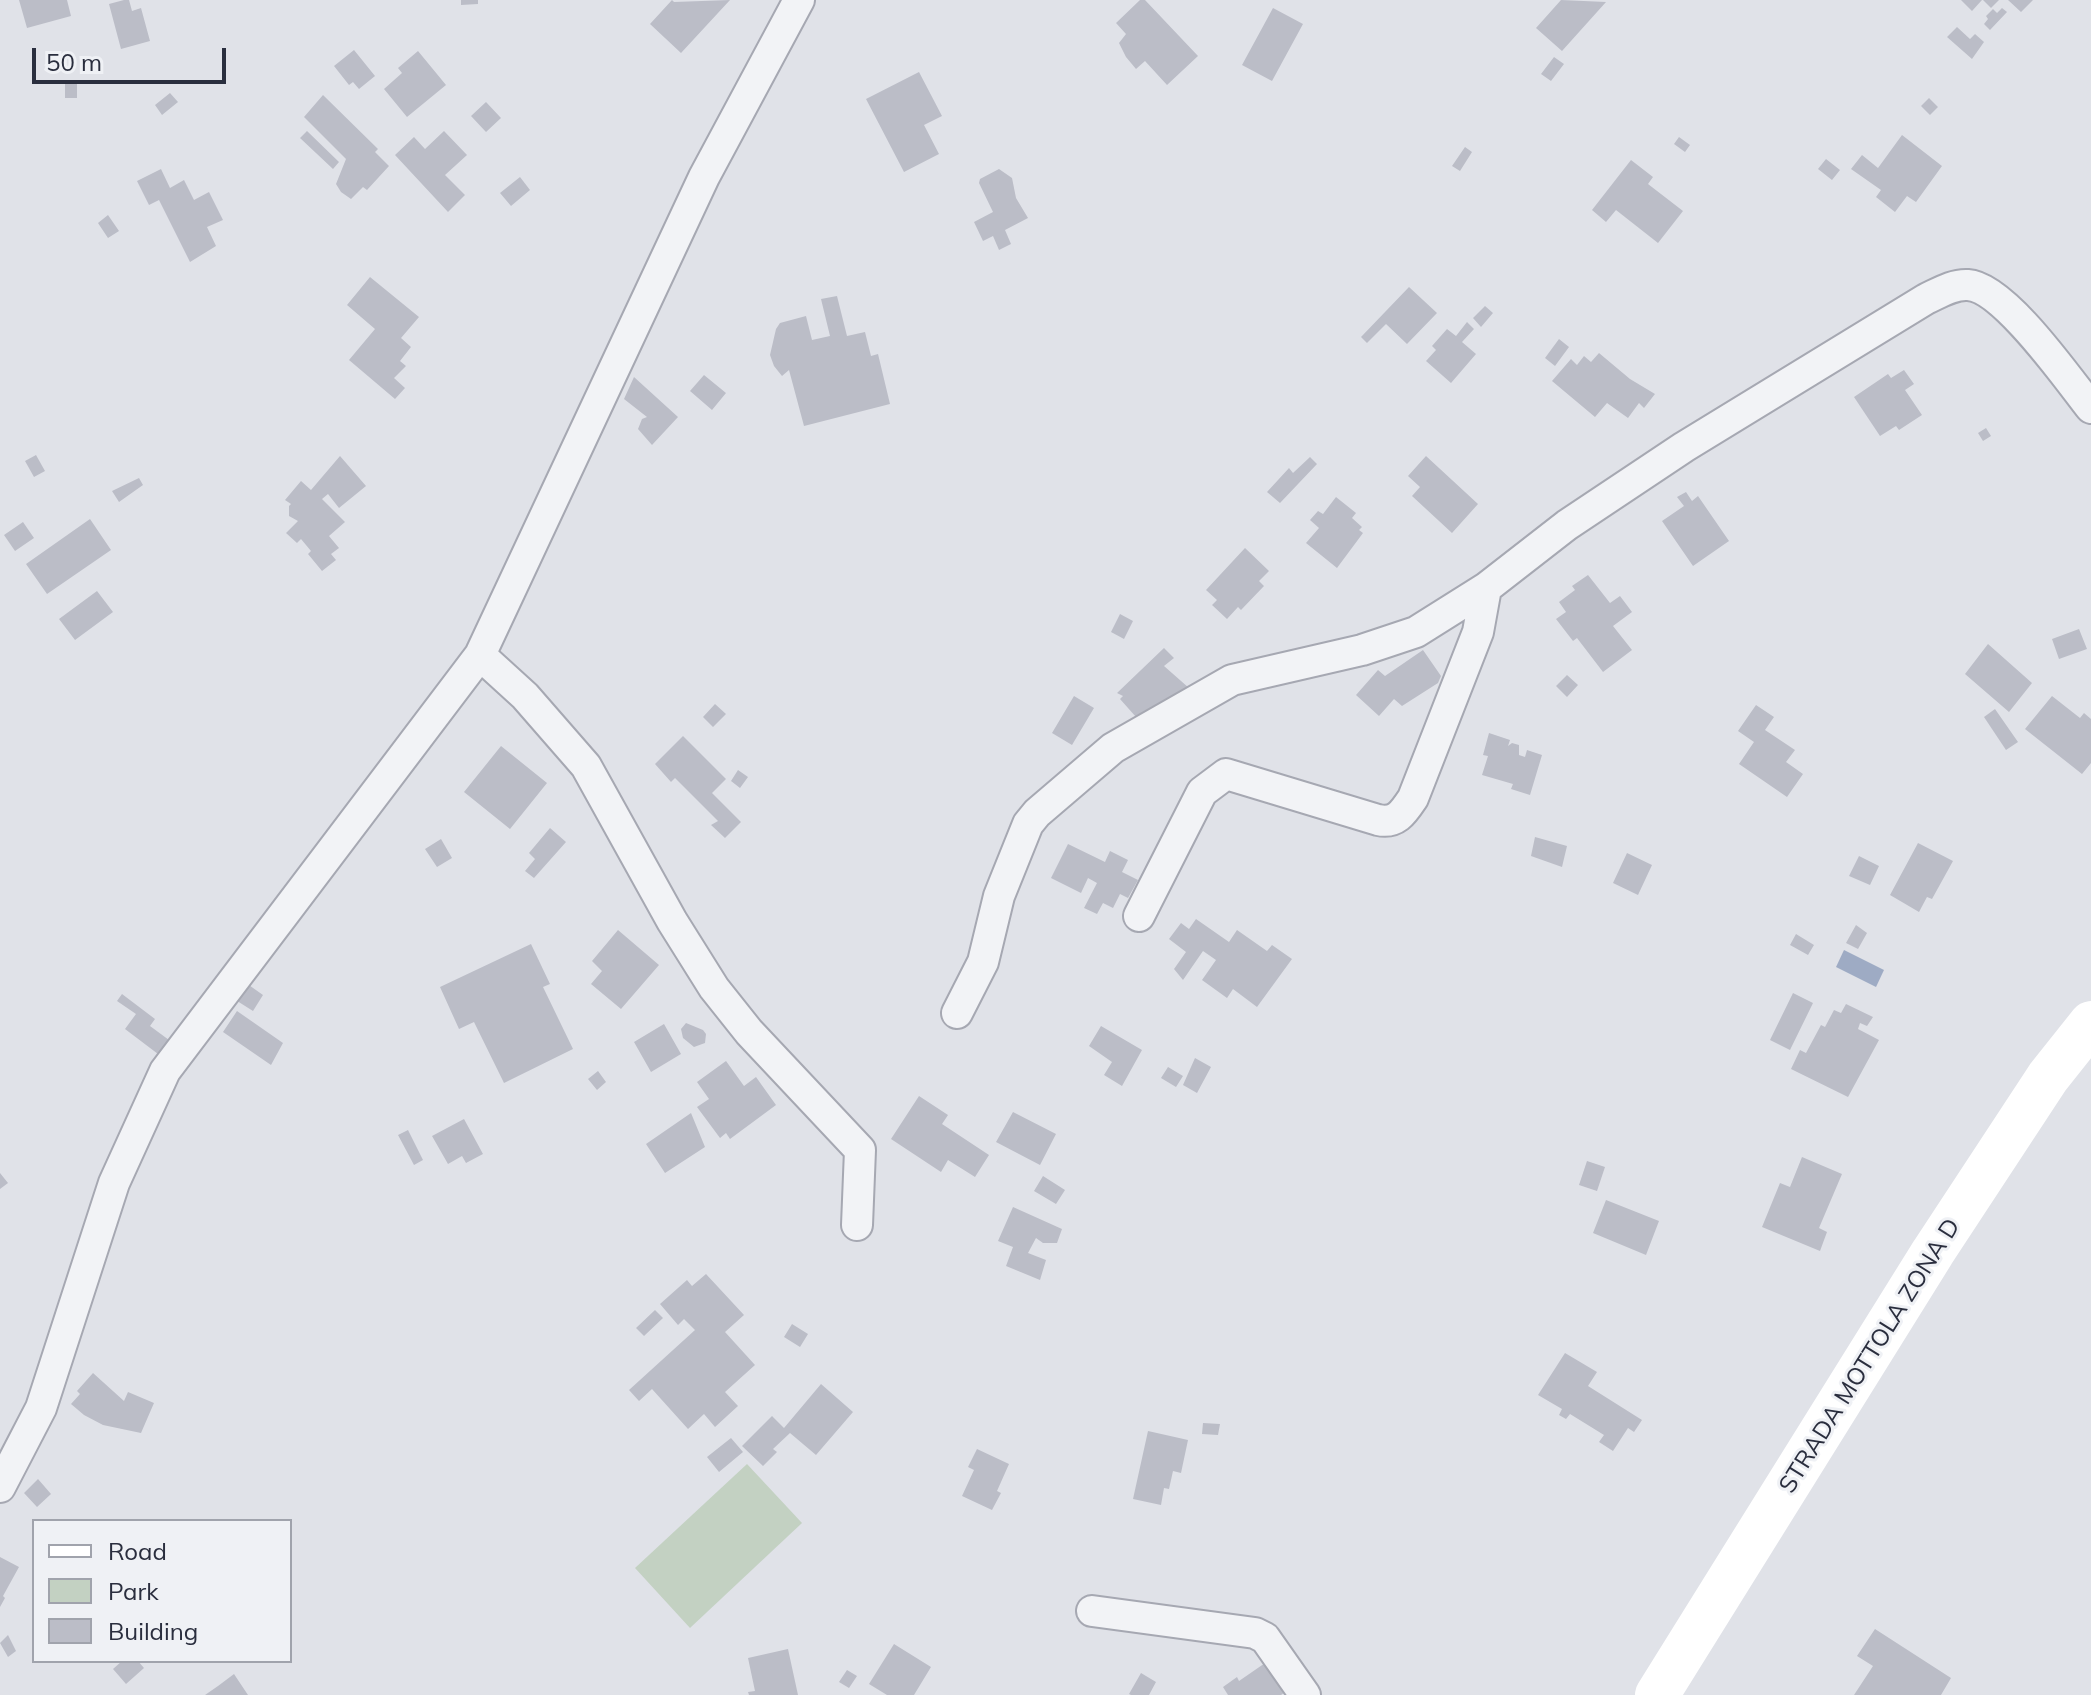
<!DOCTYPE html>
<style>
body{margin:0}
#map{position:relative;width:2091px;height:1695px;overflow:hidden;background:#e0e2e8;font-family:Mulish,sans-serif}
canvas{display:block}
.legend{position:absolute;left:32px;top:1519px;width:260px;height:144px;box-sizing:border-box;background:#eff1f5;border:2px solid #a0a3ac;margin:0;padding:10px 14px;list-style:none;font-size:24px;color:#2a2e3e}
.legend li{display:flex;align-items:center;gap:16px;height:40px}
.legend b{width:40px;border:2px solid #a0a3ac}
.scale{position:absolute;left:32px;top:48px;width:194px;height:36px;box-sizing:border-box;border:4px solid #2a2e3e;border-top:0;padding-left:10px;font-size:24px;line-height:28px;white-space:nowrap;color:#2a2e3e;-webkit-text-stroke:6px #eff1f5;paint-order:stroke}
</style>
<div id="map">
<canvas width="2091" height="1695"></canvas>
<ul class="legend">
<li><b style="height:10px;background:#fff"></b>Road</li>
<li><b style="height:22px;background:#c3d1c2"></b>Park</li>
<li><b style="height:22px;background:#bbbdc7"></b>Building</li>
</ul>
<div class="scale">50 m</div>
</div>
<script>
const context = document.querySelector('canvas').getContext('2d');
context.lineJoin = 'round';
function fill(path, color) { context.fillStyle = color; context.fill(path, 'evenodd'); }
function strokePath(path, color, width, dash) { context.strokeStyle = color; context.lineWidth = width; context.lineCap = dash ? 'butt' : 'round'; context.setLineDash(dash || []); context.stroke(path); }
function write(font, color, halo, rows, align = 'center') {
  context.font = font + ' Mulish,sans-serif'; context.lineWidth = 6; context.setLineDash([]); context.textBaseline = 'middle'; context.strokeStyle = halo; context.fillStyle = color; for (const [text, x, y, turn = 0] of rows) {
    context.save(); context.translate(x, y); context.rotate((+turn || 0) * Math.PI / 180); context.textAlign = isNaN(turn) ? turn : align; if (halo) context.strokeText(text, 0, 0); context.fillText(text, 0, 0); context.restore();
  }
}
fill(new Path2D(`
 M 747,1464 L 802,1523 L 690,1628 L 635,1568 Z`), '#c3d1c2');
fill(new Path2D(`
 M 1844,950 L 1884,970 L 1876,987 L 1836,967 Z`), '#9eabc4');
fill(new Path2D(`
 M 19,0 L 67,0 L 71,16 L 27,28 Z
 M 124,0 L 129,0 L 132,11 L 141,8 L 150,41 L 121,49 L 109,4 Z
 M 461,0 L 478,0 L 478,4 L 461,5 Z
 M 672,0 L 674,2 L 730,0 L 681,53 L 650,24 Z
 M 1140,0 L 1145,0 L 1198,56 L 1167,85 L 1145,61 L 1136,69 L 1126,57 L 1119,43 L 1126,34 L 1116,23 Z
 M 1561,0 L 1606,2 L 1562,51 L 1536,28 Z
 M 1961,0 L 1982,0 L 1972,11 Z
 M 1983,0 L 1999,0 L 1991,8 Z
 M 2008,0 L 2033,0 L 2021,12 Z
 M 1273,8 L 1303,24 L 1272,81 L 1242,65 Z
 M 2002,8 L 2007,12 L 1990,30 L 1984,24 L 1988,19 L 1986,16 L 1993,9 L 1997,13 Z
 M 1957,27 L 1970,39 L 1975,34 L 1984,42 L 1972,59 L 1947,37 Z
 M 354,50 L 375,76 L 359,89 L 353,82 L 349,85 L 334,66 Z
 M 418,51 L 446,85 L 407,117 L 384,89 L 402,73 L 398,68 Z
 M 1554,57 L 1564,64 L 1551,81 L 1541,74 Z
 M 919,72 L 942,116 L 924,125 L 939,154 L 904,172 L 866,99 Z
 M 65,83 L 77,84 L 77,98 L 65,98 Z
 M 170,93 L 178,102 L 162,115 L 155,105 Z
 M 323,95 L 378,149 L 375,152 L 389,166 L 367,190 L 363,187 L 351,199 L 341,192 L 336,184 L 346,159 L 304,117 Z
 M 1929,98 L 1938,107 L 1930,115 L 1921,106 Z
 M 486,102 L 501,118 L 486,132 L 471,116 Z
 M 307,131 L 339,162 L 333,169 L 300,138 Z
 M 444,131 L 467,155 L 445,175 L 465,195 L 448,212 L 395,155 L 414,137 L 425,149 Z
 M 1902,135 L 1942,166 L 1916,202 L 1907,196 L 1895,212 L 1876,197 L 1881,190 L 1851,169 L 1862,155 L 1878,168 Z
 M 1679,137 L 1690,145 L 1685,152 L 1674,144 Z
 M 1465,147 L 1472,152 L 1460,171 L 1452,166 Z
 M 1826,159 L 1840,170 L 1832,180 L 1818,169 Z
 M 1631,160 L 1653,177 L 1648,184 L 1683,211 L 1658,243 L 1616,210 L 1606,222 L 1592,210 Z
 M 161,169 L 170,188 L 184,180 L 194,200 L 209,192 L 223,220 L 207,227 L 216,246 L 190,262 L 159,200 L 149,205 L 137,181 Z
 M 999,169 L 1012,178 L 1016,198 L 1028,218 L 1005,230 L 1011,244 L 999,250 L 993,236 L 983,241 L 974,222 L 993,212 L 979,183 L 980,179 Z
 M 520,177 L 530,190 L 511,206 L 500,193 Z
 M 108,215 L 119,231 L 108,238 L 98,223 Z
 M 370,277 L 419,317 L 401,338 L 411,347 L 400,361 L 406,366 L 394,378 L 405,388 L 395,399 L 349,360 L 375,329 L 347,305 Z
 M 1409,287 L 1437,313 L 1407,344 L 1386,324 L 1367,343 L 1361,337 Z
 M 837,296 L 847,336 L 865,332 L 871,356 L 878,354 L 890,404 L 804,426 L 789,370 L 782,376 L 774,366 L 770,355 L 776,329 L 780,323 L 806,316 L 812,340 L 830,336 L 821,299 Z
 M 1485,306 L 1493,313 L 1481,327 L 1473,318 Z
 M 1467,322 L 1474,329 L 1462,342 L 1476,354 L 1451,383 L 1426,361 L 1436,350 L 1432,346 L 1447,329 L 1456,336 Z
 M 1559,339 L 1569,347 L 1555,366 L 1545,358 Z
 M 1599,353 L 1630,379 L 1655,394 L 1644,408 L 1639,403 L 1628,418 L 1607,403 L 1595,417 L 1552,381 L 1571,359 L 1577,365 L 1584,356 L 1591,362 Z
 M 1904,370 L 1914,384 L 1905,390 L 1922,415 L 1899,430 L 1896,426 L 1880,436 L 1854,397 L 1888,374 L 1891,378 Z
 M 704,375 L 726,393 L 712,410 L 690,391 Z
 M 634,377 L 678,417 L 652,445 L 638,429 L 642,419 L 647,417 L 624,399 Z
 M 1986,428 L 1991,436 L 1983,441 L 1978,433 Z
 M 36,455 L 45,471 L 34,477 L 25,461 Z
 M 340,456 L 366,486 L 339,508 L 328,494 L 322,499 L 345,522 L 329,536 L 339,548 L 331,554 L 336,560 L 322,571 L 308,554 L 311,551 L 301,539 L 297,543 L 286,533 L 298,521 L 289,516 L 289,506 L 291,504 L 285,500 L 301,481 L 311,490 Z
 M 1426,456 L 1478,504 L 1452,533 L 1412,496 L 1420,487 L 1408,476 Z
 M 1310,457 L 1317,464 L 1280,503 L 1267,492 L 1289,468 L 1293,473 Z
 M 139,478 L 143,485 L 119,502 L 112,491 Z
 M 1686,492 L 1692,501 L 1698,496 L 1729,541 L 1693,566 L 1662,521 L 1684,506 L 1677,497 Z
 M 1336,497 L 1356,513 L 1352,518 L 1362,527 L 1359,530 L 1363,533 L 1337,568 L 1306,543 L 1319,528 L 1310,520 L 1318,511 L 1323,514 Z
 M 90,519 L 111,550 L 47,594 L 26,564 Z
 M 23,522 L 34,538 L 15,551 L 4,535 Z
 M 1245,548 L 1269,571 L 1259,581 L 1264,586 L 1241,610 L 1238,607 L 1227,619 L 1212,605 L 1217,600 L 1206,590 Z
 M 1588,575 L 1610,603 L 1620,596 L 1632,612 L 1613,626 L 1632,650 L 1603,672 L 1577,638 L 1573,641 L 1556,619 L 1566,612 L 1559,602 L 1575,590 L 1572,586 Z
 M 97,591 L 113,612 L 75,640 L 59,619 Z
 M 1120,614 L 1133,621 L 1124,639 L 1111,632 Z
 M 2079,629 L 2087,649 L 2059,659 L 2052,639 Z
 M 1988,644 L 2032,683 L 2009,712 L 1965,674 Z
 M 1164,648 L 1174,658 L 1164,666 L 1189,688 L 1136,717 L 1120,699 L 1123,696 L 1117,693 Z
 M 1423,650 L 1441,676 L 1438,683 L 1402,706 L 1394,699 L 1379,716 L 1356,695 L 1378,670 L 1385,676 Z
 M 1567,675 L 1578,685 L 1567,697 L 1556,686 Z
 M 1074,696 L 1094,708 L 1072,745 L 1052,733 Z
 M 2052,696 L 2080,718 L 2084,713 L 2091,719 L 2091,763 L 2082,774 L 2025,729 Z
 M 715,704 L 726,714 L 713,727 L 703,717 Z
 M 1756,705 L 1774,717 L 1765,730 L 1795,750 L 1786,762 L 1803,774 L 1787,797 L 1739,764 L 1754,742 L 1738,731 Z
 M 1995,709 L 2018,742 L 2006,750 L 1984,717 Z
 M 1489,733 L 1510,740 L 1508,746 L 1512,743 L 1519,745 L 1519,755 L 1525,757 L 1527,750 L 1542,755 L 1530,795 L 1511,789 L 1513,784 L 1482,775 L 1488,756 L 1483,755 Z
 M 683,736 L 726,779 L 712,793 L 741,822 L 725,838 L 711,825 L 718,821 L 675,778 L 671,782 L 655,764 Z
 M 501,746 L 547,783 L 510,829 L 464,792 Z
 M 738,770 L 748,777 L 740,788 L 731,781 Z
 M 550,828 L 566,842 L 534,878 L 525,871 L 535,859 L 529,853 Z
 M 1535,837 L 1567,846 L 1562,867 L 1531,856 Z
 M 441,839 L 452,858 L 437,867 L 425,849 Z
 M 1918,843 L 1953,861 L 1932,899 L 1927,897 L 1919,912 L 1890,895 Z
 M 1068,844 L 1105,862 L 1110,851 L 1128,860 L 1122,872 L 1138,880 L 1128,898 L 1120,894 L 1113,908 L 1103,903 L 1097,914 L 1084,908 L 1097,883 L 1088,878 L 1081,893 L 1051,878 Z
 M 1627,853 L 1652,865 L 1638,895 L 1613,883 Z
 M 1859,856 L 1879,866 L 1870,885 L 1849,876 Z
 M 1196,919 L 1229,942 L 1237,930 L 1267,951 L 1272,945 L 1292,959 L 1257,1007 L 1233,989 L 1227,998 L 1202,980 L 1216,960 L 1203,951 L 1183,980 L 1174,969 L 1186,952 L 1169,939 L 1181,923 L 1189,929 Z
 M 1856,925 L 1867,933 L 1858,949 L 1846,943 Z
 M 618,930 L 659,965 L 621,1009 L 591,984 L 602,971 L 592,961 Z
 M 1796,934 L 1814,945 L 1808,955 L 1790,945 Z
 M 531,944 L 550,984 L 543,987 L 573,1049 L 504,1083 L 474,1022 L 459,1029 L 440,987 Z
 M 246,983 L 263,995 L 253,1011 L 234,999 Z
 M 1793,993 L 1813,1003 L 1790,1050 L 1770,1040 Z
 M 122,994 L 155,1019 L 150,1026 L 169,1040 L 158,1054 L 125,1029 L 136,1014 L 117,1001 Z
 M 1846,1004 L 1873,1017 L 1867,1026 L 1860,1023 L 1858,1029 L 1879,1040 L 1848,1097 L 1791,1069 L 1800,1050 L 1806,1053 L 1821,1025 L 1825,1027 L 1834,1010 L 1841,1013 Z
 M 237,1011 L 283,1043 L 271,1065 L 223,1032 Z
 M 686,1023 L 703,1030 L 706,1034 L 705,1043 L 694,1047 L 683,1038 L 681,1029 Z
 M 664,1024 L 681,1054 L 651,1072 L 634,1042 Z
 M 1101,1026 L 1142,1050 L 1122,1086 L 1104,1075 L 1112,1062 L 1089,1046 Z
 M 1195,1058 L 1211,1067 L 1197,1093 L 1183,1085 Z
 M 726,1061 L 744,1086 L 756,1077 L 776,1105 L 730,1139 L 726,1133 L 720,1138 L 697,1107 L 709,1099 L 697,1082 Z
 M 1168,1067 L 1183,1076 L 1176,1087 L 1161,1078 Z
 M 598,1071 L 606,1082 L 597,1090 L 588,1079 Z
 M 919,1096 L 948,1115 L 942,1124 L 989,1155 L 975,1177 L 948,1160 L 941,1172 L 891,1139 Z
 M 1013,1112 L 1056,1134 L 1040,1165 L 996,1142 Z
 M 691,1113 L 705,1147 L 665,1173 L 646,1144 Z
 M 464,1119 L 483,1154 L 466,1163 L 462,1156 L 448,1164 L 432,1136 Z
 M 408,1130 L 423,1160 L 414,1165 L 398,1135 Z
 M 1802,1157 L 1842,1174 L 1819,1228 L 1827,1232 L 1820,1251 L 1762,1227 L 1780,1183 L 1790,1187 Z
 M 1587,1161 L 1605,1167 L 1597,1191 L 1579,1185 Z
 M 0,1173 L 8,1183 L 0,1189 Z
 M 1043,1176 L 1065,1190 L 1056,1204 L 1034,1191 Z
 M 1606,1200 L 1659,1221 L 1646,1255 L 1593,1233 Z
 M 1013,1207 L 1062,1229 L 1057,1243 L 1043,1243 L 1036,1238 L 1028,1253 L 1046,1260 L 1040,1280 L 1006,1266 L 1013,1247 L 998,1241 Z
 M 706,1274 L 744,1315 L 725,1332 L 755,1365 L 725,1392 L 738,1406 L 715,1427 L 704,1414 L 688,1429 L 652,1389 L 639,1401 L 629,1390 L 695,1330 L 684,1319 L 678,1325 L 660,1304 L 687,1280 L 692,1286 Z
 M 655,1310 L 663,1318 L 644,1336 L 636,1328 Z
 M 792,1324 L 808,1334 L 800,1347 L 784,1337 Z
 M 1565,1353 L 1597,1372 L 1588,1386 L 1642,1420 L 1634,1432 L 1628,1428 L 1613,1451 L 1599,1442 L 1604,1435 L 1570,1414 L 1566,1419 L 1559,1415 L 1562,1409 L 1538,1395 Z
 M 93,1373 L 124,1401 L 128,1392 L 154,1403 L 141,1433 L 103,1425 L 84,1415 L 71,1404 L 80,1394 L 77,1391 Z
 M 821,1384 L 853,1412 L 816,1455 L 790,1433 L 773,1449 L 777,1452 L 763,1466 L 742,1446 L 772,1416 L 784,1428 Z
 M 1203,1423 L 1220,1424 L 1218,1435 L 1202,1434 Z
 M 1148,1431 L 1188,1440 L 1181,1473 L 1173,1471 L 1169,1489 L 1164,1488 L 1161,1505 L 1133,1499 Z
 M 731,1438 L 743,1452 L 719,1472 L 707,1457 Z
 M 977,1449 L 1009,1464 L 997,1491 L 1001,1493 L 992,1510 L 962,1496 L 974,1470 L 968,1467 Z
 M 38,1479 L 51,1494 L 37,1507 L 24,1493 Z
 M 0,1557 L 19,1567 L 3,1596 L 5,1598 L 0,1607 Z
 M 1875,1629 L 1951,1678 L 1941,1695 L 1854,1695 L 1873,1666 L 1857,1656 Z
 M 8,1635 L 16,1651 L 8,1657 L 0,1643 Z
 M 894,1644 L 931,1667 L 914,1695 L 887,1695 L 869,1684 Z
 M 788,1649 L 798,1695 L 749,1695 L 748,1692 L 755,1691 L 748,1658 Z
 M 122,1661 L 138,1661 L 144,1668 L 126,1684 L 113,1669 Z
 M 1268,1661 L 1288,1690 L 1281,1695 L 1228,1695 L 1223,1687 L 1237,1677 L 1239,1681 Z
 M 847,1670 L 857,1676 L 849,1688 L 839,1682 Z
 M 1141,1673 L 1156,1682 L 1149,1695 L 1131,1695 L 1129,1694 Z
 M 234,1674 L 248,1695 L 205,1695 L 218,1686 Z`), '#bbbdc7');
const minor = new Path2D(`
 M 480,655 L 525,696 L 586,766 L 672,921 L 714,988 L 749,1032 L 860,1150 L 857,1225
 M 1139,916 L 1202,792 L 1226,774 L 1378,820 C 1396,824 1403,813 1413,798 L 1478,632 L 1486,588
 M 957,1013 L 983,962 L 999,896 L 1028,824 L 1037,813 L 1113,748 L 1232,680 L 1362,650 L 1416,632 L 1486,588 L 1567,525 L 1684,447 L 1926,299 C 1939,293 1953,284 1968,285 C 2004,287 2068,379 2091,408
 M 0,1487 L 41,1408 L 114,1183 L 165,1071 L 480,655 L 704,177 L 799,0
 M 1092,1611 L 1255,1633 L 1265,1638 L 1305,1695`);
strokePath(minor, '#a6a8b2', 34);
strokePath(minor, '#f2f3f6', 30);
strokePath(new Path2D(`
 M 1657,1695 L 1933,1252 L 2048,1077 L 2091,1023`), '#fff', 44);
write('24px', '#2a2e3e', '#eff1f5', [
 ["STRADA MOTTOLA ZONA D",1870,1356,-58]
]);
</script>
